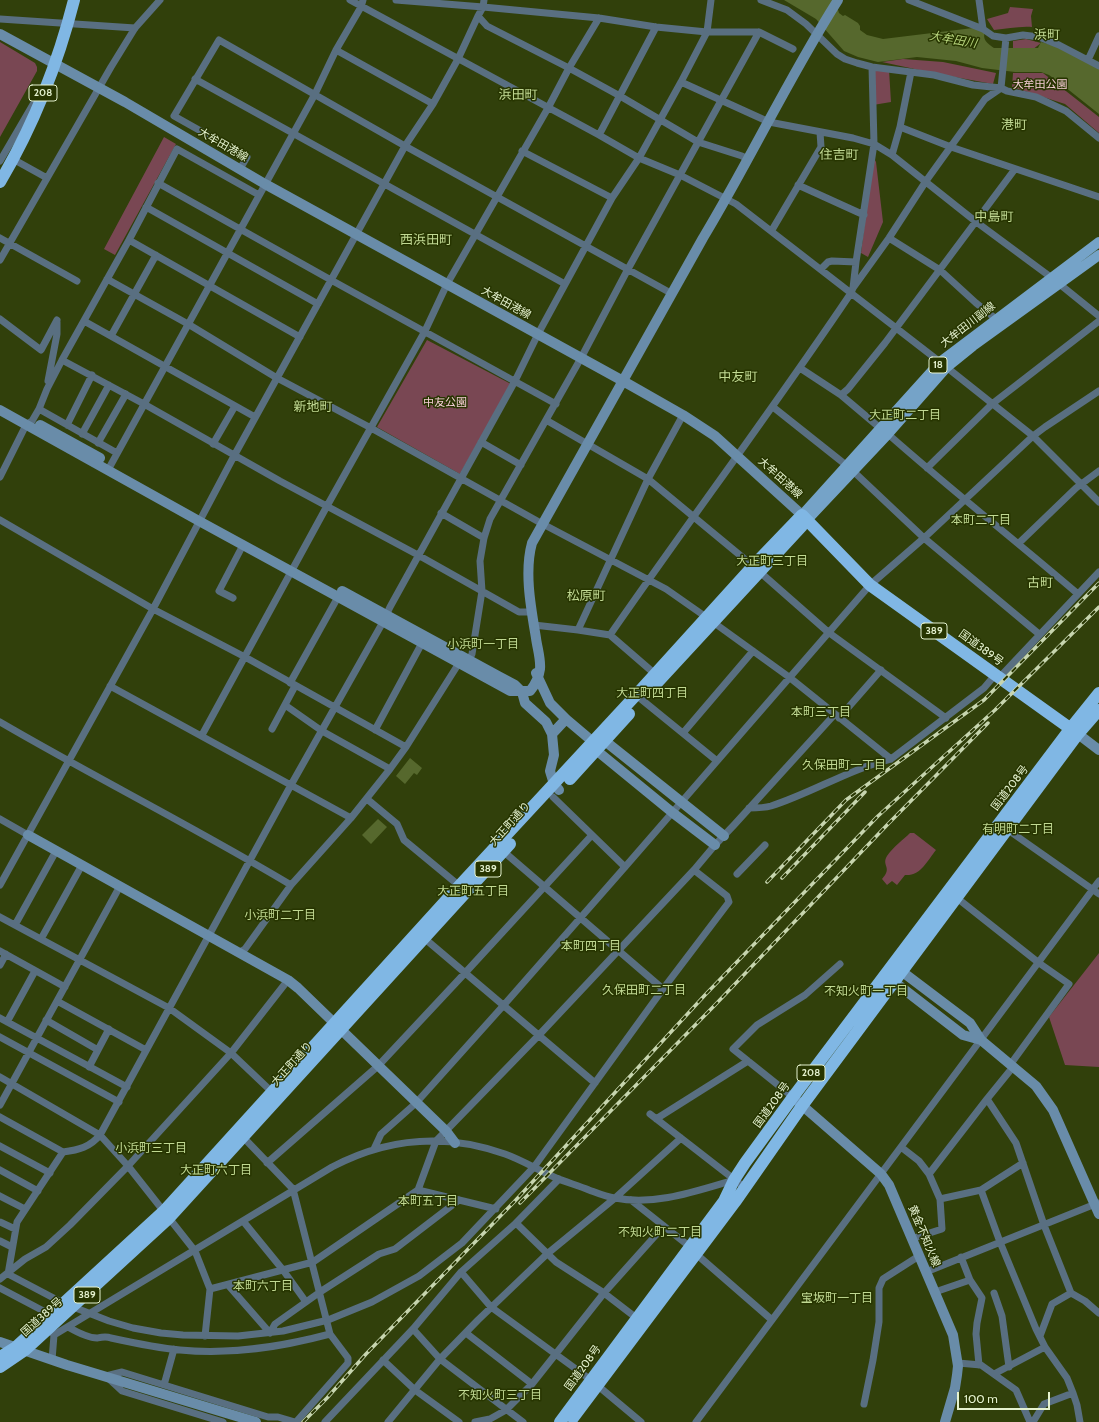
<!DOCTYPE html>
<meta charset="utf-8">
<style>
body{margin:0}
#map{position:relative;width:1099px;height:1422px;overflow:hidden;background:#31400b;font-family:Cabin,sans-serif}
canvas{display:block}
.scale{position:absolute;left:957px;top:1392px;width:93px;height:18px;box-sizing:border-box;border:2px solid #e5f2cf;border-top:0;padding-left:5px;font-size:12px;line-height:14px;white-space:nowrap;color:#e5f2cf;-webkit-text-stroke:3px #273500;paint-order:stroke}
</style>
<div id="map">
<canvas width="1099" height="1422"></canvas>
<div class="scale">100 m</div>
</div>
<script>
const context = document.querySelector('canvas').getContext('2d');
context.lineJoin = 'round';
function fill(path, color) { context.fillStyle = color; context.fill(path, 'evenodd'); }
function strokePath(path, color, width, dash) { context.strokeStyle = color; context.lineWidth = width; context.lineCap = dash ? 'butt' : 'round'; context.setLineDash(dash || []); context.stroke(path); }
function write(font, color, halo, rows, align = 'center') {
  context.font = font + ' Cabin,"Noto Sans JP",sans-serif'; context.lineWidth = 3; context.setLineDash([]); context.textBaseline = 'middle'; context.strokeStyle = halo; context.fillStyle = color; for (const [text, x, y, turn = 0] of rows) {
    context.save(); context.translate(x, y); context.rotate((+turn || 0) * Math.PI / 180); context.textAlign = isNaN(turn) ? turn : align; if (halo) context.strokeText(text, 0, 0); context.fillText(text, 0, 0); context.restore();
  }
}
fill(new Path2D(`
 M 1010,7 L 1033,9 L 1031,16 L 1032,27 C 1019,26 1007,29 994,30 L 987,19 L 1008,13 Z
 M 1026,39 L 1041,43 L 1032,50 L 1013,48 L 1013,41 Z
 M 0,42 L 35,63 L 37,67 L 37,71 L 0,137 Z
 M 903,59 L 943,62 L 996,73 L 993,84 L 938,74 L 882,62 Z
 M 872,67 L 889,70 L 891,102 L 873,105 Z
 M 1013,73 L 1043,73 L 1099,117 L 1099,133 L 1065,104 L 1012,87 Z
 M 164,137 L 176,144 L 115,255 L 104,249 Z
 M 873,156 L 876,162 L 883,222 L 868,257 L 861,253 Z
 M 427,340 L 511,384 L 460,474 L 377,427 Z
 M 910,833 L 914,833 L 936,850 C 927,861 921,876 905,875 L 897,885 L 892,881 L 887,885 L 882,879 C 893,867 881,866 887,856 C 892,848 904,839 910,833 Z
 M 1099,953 L 1099,1067 L 1065,1065 L 1049,1017 Z`), '#794753');
fill(new Path2D(`
 M 784,0 L 835,0 L 839,13 L 843,16 L 845,15 L 858,23 L 860,26 L 860,30 L 867,35 L 883,39 L 973,28 L 985,31 C 982,40 987,43 994,48 L 1038,48 L 1041,42 L 1066,49 L 1099,67 L 1099,114 L 1060,83 L 1049,75 L 1041,72 L 1015,72 L 982,68 L 956,61 L 917,57 L 878,62 L 858,57 L 844,51 L 816,19 Z
 M 410,758 L 422,768 L 417,775 L 414,773 L 405,784 L 396,776 Z
 M 378,819 L 387,827 L 371,844 L 362,835 Z`), '#56682d');
strokePath(new Path2D(`
 M 350,0 L 599,135 L 639,158 L 680,175 L 736,204 L 940,362 L 1033,436 L 1099,502
 M 396,0 L 483,7 L 599,18 L 656,27 L 707,32 L 759,32 L 793,49
 M 761,0 L 787,10 L 806,24 L 837,54 L 845,59 L 857,63 L 872,67 L 934,75 L 973,85 L 1001,88 L 1007,91 L 1036,97 L 1066,111 L 1099,138
 M 909,0 L 983,29 L 993,36 L 1006,38 L 1023,35 L 1039,37 L 1059,45 L 1099,66
 M 979,0 L 983,29
 M 478,16 L 487,26 L 569,68 L 620,96 L 698,142 L 742,156 L 747,159
 M 0,19 L 135,28
 M 336,50 L 433,104
 M 1088,60 L 1099,36
 M 195,79 L 565,284
 M 681,82 L 769,122 L 853,138 L 874,144 L 892,155 L 975,221 L 1052,278 L 1099,316
 M 900,127 L 951,147 L 1099,197
 M 599,135 L 656,27
 M 522,151 L 612,198
 M 892,155 L 900,127 L 911,72
 M 11,158 L 47,178
 M 0,161 L 35,101
 M 240,169 L 247,157 L 174,116 L 219,40 L 405,146 L 667,291
 M 158,183 L 331,280 L 556,404
 M 798,185 L 864,215
 M 146,207 L 318,304
 M 772,230 L 821,147 L 820,132
 M 0,238 L 77,281
 M 889,238 L 940,270 L 976,303 L 996,319
 M 129,240 L 300,337
 M 0,260 L 111,67 L 135,28 L 160,0
 M 821,269 L 828,262 L 832,261 L 856,262
 M 107,279 L 188,324 L 277,378 L 371,428 L 539,522 L 666,589 L 706,617 L 789,677 L 891,759
 M 853,288 L 889,238 L 926,181 L 985,99 L 1001,88 L 1006,38
 M 0,319 L 41,350 L 57,320
 M 84,321 L 255,417
 M 111,336 L 156,255
 M 62,360 L 144,404 L 280,481 L 418,555 L 519,612 L 532,612
 M 800,368 L 841,395 L 880,428
 M 48,381 L 57,334 L 57,322
 M 841,395 L 848,389 L 885,343 L 1015,169
 M 773,407 L 846,465
 M 39,409 L 117,453
 M 546,420 L 648,479 L 753,566 L 828,632 L 946,718
 M 67,425 L 92,375
 M 82,434 L 109,385
 M 888,434 C 950,489 1015,540 1078,594
 M 481,442 L 521,465
 M 98,443 L 126,394
 M 213,444 L 235,406
 M 927,468 L 992,404 L 1099,321
 M 108,470 L 315,94 L 336,50 L 361,7 L 363,0
 M 853,471 L 924,538 L 1039,634
 M 0,477 L 26,425 L 32,421 L 39,409 L 47,389 L 62,360 L 129,240 L 177,149 L 259,195
 M 441,513 L 484,538
 M 0,520 L 153,609 L 245,657 L 406,747
 M 1019,543 L 1076,488 L 1099,471
 M 233,598 L 219,591 L 243,545
 M 534,625 L 578,630 L 610,635 L 655,674
 M 578,630 L 648,479 L 683,415
 M 610,635 C 689,521 773,409 851,293 L 853,288 L 856,262 L 874,144 L 872,67
 M 999,678 L 1099,572
 M 290,683 L 338,597
 M 110,686 L 351,818
 M 636,695 L 717,761
 M 285,705 L 322,731 L 390,769
 M 839,718 L 881,670
 M 0,722 C 96,778 196,828 291,885
 M 272,729 L 295,686
 M 375,730 L 422,643
 M 683,733 L 753,651
 M 202,735 L 327,506 L 425,331 L 447,284 L 548,108 L 569,68 L 599,18
 M 553,797 L 625,867
 M 367,799 L 397,824 L 404,840 L 462,888
 M 749,808 C 756,808 764,808 771,806 C 812,793 849,769 891,759 L 984,688 L 995,675
 M 0,819 L 28,835
 M 1008,830 L 1099,894
 M 503,851 L 663,989
 M 737,874 L 765,845
 M 0,885 L 153,609 L 234,456 L 405,146 L 433,104 L 458,59 L 478,16 L 483,7 L 484,0
 M 957,898 L 1039,963 L 1069,984 L 1010,1065
 M 0,917 L 169,1008 L 231,1053 L 272,1092
 M 15,925 L 56,851
 M 424,938 L 595,1083
 M 41,939 L 82,865
 M 0,951 L 65,987
 M 240,952 L 245,949 L 291,885 L 351,818 L 390,769 L 406,747 L 459,663 L 469,660 L 472,654 L 482,591 L 480,561 L 484,538 L 490,519 L 581,358 L 628,269 L 759,32
 M 0,965 L 6,954
 M 57,1001 L 146,1050
 M 0,1018 L 127,1087
 M 46,1020 L 98,1050
 M 7,1022 L 35,971
 M 0,1037 L 119,1102
 M 89,1067 L 109,1029
 M 1013,1067 L 987,1099 L 1016,1143 L 1044,1225 L 1071,1293 L 1085,1301 L 1099,1313
 M 0,1077 L 100,1135 L 128,1166 L 195,1251 L 210,1289 L 205,1336
 M 793,1097 L 733,1049 L 757,1025 L 805,995 L 840,964
 M 0,1105 L 120,886
 M 650,1114 L 744,1187
 M 0,1117 L 63,1152 C 79,1150 90,1147 100,1135 L 291,785 L 383,622 L 390,607 L 515,381 L 538,334 L 612,198 L 639,158 L 681,82 L 707,32 L 711,0
 M 656,1119 L 748,1061
 M 243,1137 L 293,1189 L 330,1334 L 348,1358 L 348,1363 L 296,1422
 M 0,1146 L 50,1173
 M 901,1147 L 919,1161 L 929,1174 L 940,1199 L 942,1229 L 911,1239
 M 374,1149 L 381,1134 L 416,1103 L 503,1006 L 625,867 L 870,585 L 924,538 L 1033,436 L 1045,427 L 1099,391
 M 267,1163 L 378,1066 L 465,973 L 592,835
 M 0,1170 L 38,1191
 M 929,1174 L 987,1099
 M 418,1190 L 496,1209
 M 981,1190 L 1000,1242 L 1036,1329 L 1045,1347 L 1067,1378 L 1073,1393 L 1077,1405 L 1080,1422
 M 0,1196 L 25,1209
 M 940,1199 L 981,1190 L 1023,1163
 M 631,1200 L 689,1246 L 695,1253 L 772,1320
 M 243,1221 L 283,1270 L 306,1302
 M 0,1222 L 15,1229
 M 516,1223 L 556,1262 L 604,1293 L 639,1320
 M 0,1241 L 12,1247
 M 961,1257 L 970,1280 L 982,1298 L 977,1323 L 976,1334 L 979,1365
 M 461,1272 L 491,1307 L 591,1380 L 641,1422
 M 926,1272 L 1098,1203
 M 8,1274 L 63,1303 L 109,1321 L 133,1328 L 161,1333 L 183,1335 L 238,1336 L 283,1331 L 328,1320 L 372,1302 L 419,1276 L 462,1243 L 534,1167 L 663,989 L 729,902 L 727,896 L 694,870
 M 8,1274 L 17,1222 L 63,1152
 M 0,1279 L 25,1259 L 46,1247 L 70,1225 L 128,1166 L 231,1053 L 288,980
 M 228,1285 L 270,1333 L 275,1324 L 320,1292 L 379,1254 L 395,1249 L 459,1200
 M 0,1288 L 51,1315
 M 210,1289 L 313,1262 L 418,1190 L 436,1141 L 539,1035 L 694,870 L 715,845 L 734,825 L 835,714
 M 935,1292 L 970,1280
 M 994,1293 L 1002,1316 L 1009,1367
 M 68,1327 C 75,1331 89,1338 97,1338 C 102,1337 106,1336 111,1338 C 134,1343 157,1348 180,1350 C 232,1355 281,1347 330,1334
 M 49,1329 L 54,1335 L 332,1167 C 387,1138 446,1133 505,1154 C 522,1160 538,1170 554,1177 C 565,1182 577,1185 589,1190 C 597,1193 606,1197 615,1198 C 655,1206 696,1191 734,1180
 M 413,1329 L 440,1359 L 523,1422
 M 466,1333 L 532,1384
 M 1040,1336 L 1052,1304 L 1071,1293
 M 52,1360 L 54,1335
 M 383,1360 L 415,1390 L 459,1422
 M 958,1363 L 981,1365 L 1016,1390 L 1030,1422
 M 994,1374 L 1045,1347
 M 106,1376 L 122,1372 L 268,1417 L 278,1417 L 295,1422
 M 109,1379 L 122,1391 L 223,1422
 M 164,1385 L 174,1349
 M 864,1404 L 873,1360 L 879,1322 L 879,1288 L 883,1279 L 919,1256
 M 325,1422 L 413,1329 L 461,1272 L 516,1223 L 559,1179
 M 388,1422 L 440,1359 L 478,1320 L 547,1254 L 615,1198 L 681,1138
 M 475,1422 L 490,1419 L 506,1410 L 532,1384 L 604,1293 L 664,1226
 M 696,1422 L 1099,881
 M 1033,1422 L 1044,1404 L 1073,1393`), '#596f81', 7);
strokePath(new Path2D(`
 M 0,34 L 125,102 L 265,184 L 623,381 L 683,415 L 715,436 L 802,515
 M 0,410 L 199,521 L 494,682 L 510,691 L 530,691 C 535,685 539,676 540,669 C 541,659 537,647 536,638 C 531,608 524,572 532,543 L 703,238 C 750,160 789,77 838,0
 M 40,425 L 100,458
 M 342,591 L 498,676 L 515,685 L 522,692 L 525,703 L 546,722 L 552,734 L 554,755 L 550,771 L 554,784 L 559,790
 M 536,673 L 550,703 L 566,719 L 592,741 L 596,750 L 673,813 L 715,845
 M 552,734 L 566,719
 M 1078,734 L 1099,750
 M 598,741 L 605,741 L 724,836
 M 28,835 L 288,980 L 298,988 L 446,1131 L 455,1143
 M 896,967 L 970,1023 L 981,1040 L 1036,1086 L 1053,1110 L 1099,1214
 M 888,977 L 963,1035 L 981,1040
 M 797,1101 L 881,1174 L 889,1185 L 953,1335 L 958,1366 L 957,1375 L 955,1388 L 945,1422
 M 0,1342 L 67,1365 L 256,1422`), '#698ca9', 10);
strokePath(new Path2D(`
 M 802,515 L 940,362 L 1099,242
 M 807,520 L 888,434 L 947,367 L 973,346 L 1099,255`), '#75a3c8', 10);
strokePath(new Path2D(`
 M 656,684 L 802,526
 M 570,779 L 629,714
 M 0,1357 L 16,1347 L 164,1211 L 460,885 L 636,695 L 753,566 L 802,515 L 870,585 L 1078,734
 M 0,1367 L 25,1350 L 169,1218 L 510,844
 M 573,1418 L 735,1202 L 802,1106 L 1078,734 L 1099,710
 M 560,1422 L 724,1201 L 734,1180 L 745,1163 L 793,1097 L 1070,729 L 1099,693`), '#80b7e4', 12);
const rail = new Path2D(`
 M 782,878 L 865,792
 M 767,882 L 846,800 L 984,700 L 1099,583
 M 520,1203 L 714,1006 L 888,824 L 988,723
 M 303,1422 L 327,1398 L 366,1354 L 514,1202 L 705,995 L 878,816 L 995,710 L 1099,607`);
strokePath(rail, '#c7d5af', 3.5);
strokePath(rail, '#273500', 2, [6]);
strokePath(new Path2D(`
 M 0,182 C 33,126 58,63 74,0`), '#80b7e4', 12);
for (const [x, y, w] of [
 [43,93,28],
 [938,365,18],
 [934,631,26],
 [488,869,26],
 [811,1073,28],
 [87,1295,26]
]) { const box = new Path2D(); box.roundRect(x - w / 2, y - 8, w, 16, 3); context.fillStyle = '#273500'; context.fill(box); strokePath(box, '#e5f2cf', 1); }
write('bold 10px', '#e5f2cf', null, [
 ["208",43,93],
 ["18",938,365],
 ["389",934,631],
 ["389",488,869],
 ["208",811,1073],
 ["389",87,1295]
]);
write('11px', '#f6cdd6', '#273500', [
 ["大牟田公園",1040,85],
 ["中友公園",445,403]
]);
write('11px', '#e5f2cf', '#273500', [
 ["大牟田港線",223,145,30],
 ["大牟田港線",506,303,29],
 ["大牟田川副線",968,325,-38],
 ["大牟田港線",780,478,42],
 ["国道389号",981,648,36],
 ["国道208号",1010,788,-53],
 ["大正町通り",510,824,-48],
 ["大正町通り",292,1064,-48],
 ["国道208号",772,1105,-54],
 ["黄金不知火線",924,1236,67],
 ["国道389号",42,1317,-42],
 ["国道208号",583,1368,-54]
]);
write('italic 12px', '#b3d079', '#273500', [
 ["大牟田川",953,40,10]
]);
write('12px', '#c1d993', '#273500', [
 ["大正町二丁目",905,415],
 ["本町二丁目",981,520],
 ["大正町三丁目",772,561],
 ["小浜町一丁目",483,644],
 ["大正町四丁目",652,693],
 ["本町三丁目",821,712],
 ["久保田町一丁目",844,765],
 ["有明町二丁目",1018,829],
 ["大正町五丁目",473,891],
 ["小浜町二丁目",280,915],
 ["本町四丁目",591,946],
 ["久保田町二丁目",644,990],
 ["不知火町一丁目",866,991],
 ["小浜町三丁目",151,1148],
 ["大正町六丁目",216,1170],
 ["本町五丁目",428,1201],
 ["不知火町二丁目",660,1232],
 ["本町六丁目",263,1286],
 ["宝坂町一丁目",837,1298],
 ["不知火町三丁目",500,1395]
]);
write('13px', '#c1d993', '#273500', [
 ["浜町",1047,35],
 ["浜田町",518,95],
 ["港町",1014,125],
 ["住吉町",839,155],
 ["中島町",994,217],
 ["西浜田町",426,240],
 ["中友町",738,377],
 ["新地町",313,407],
 ["古町",1040,583],
 ["松原町",586,596]
]);
</script>
